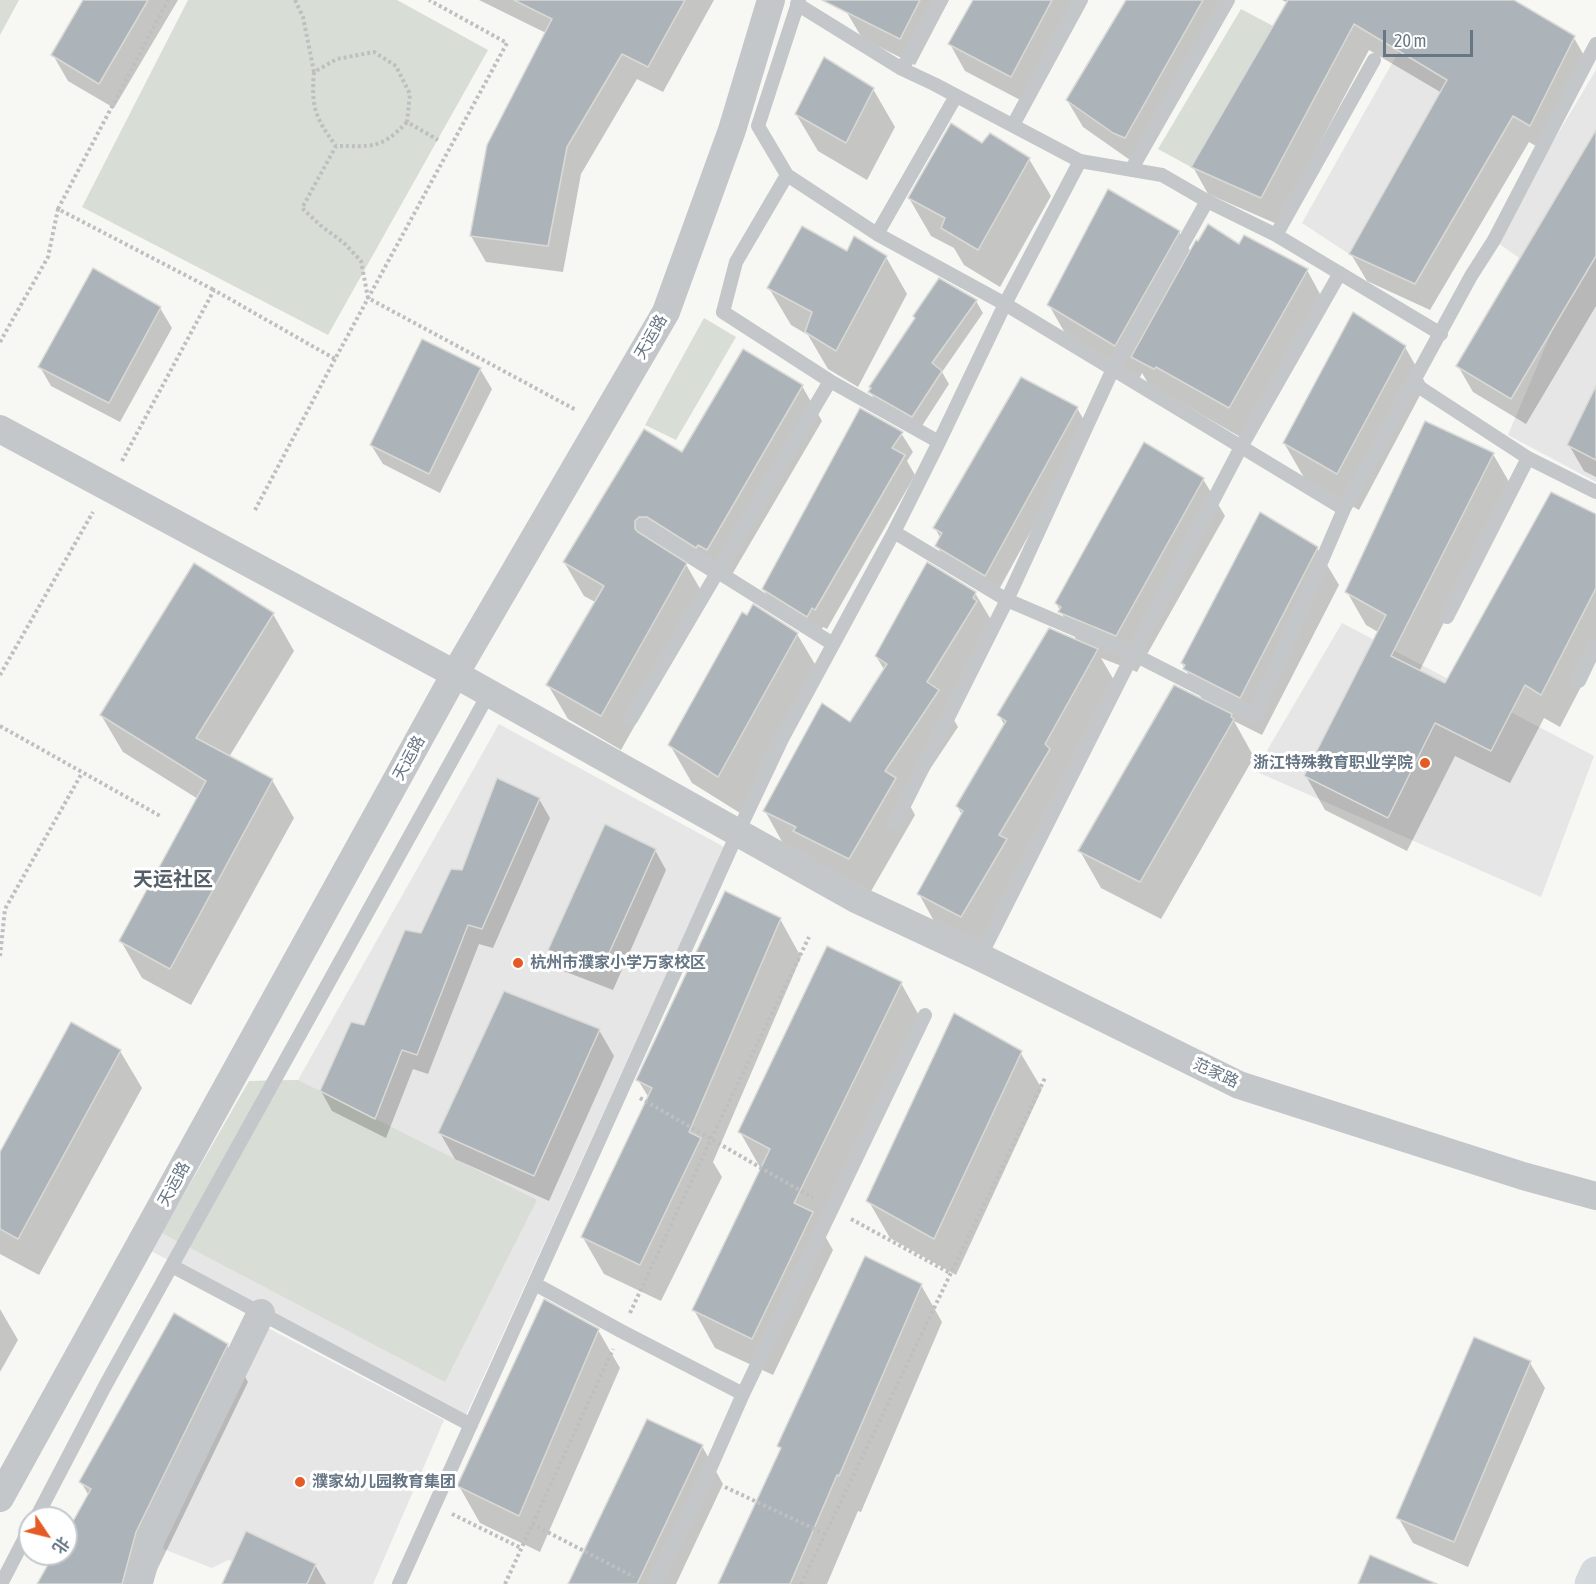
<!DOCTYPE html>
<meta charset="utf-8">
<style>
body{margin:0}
#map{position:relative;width:1596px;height:1584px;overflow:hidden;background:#f7f7f4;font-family:"Asap Condensed","Noto Sans SC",sans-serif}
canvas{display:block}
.north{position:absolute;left:18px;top:1506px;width:60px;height:60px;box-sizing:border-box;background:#fff;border:2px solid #c2c8ce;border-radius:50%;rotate:125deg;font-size:16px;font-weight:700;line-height:24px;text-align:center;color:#667685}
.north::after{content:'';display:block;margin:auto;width:21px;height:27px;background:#e55b26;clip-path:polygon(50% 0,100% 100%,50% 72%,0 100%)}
.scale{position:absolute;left:1383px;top:30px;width:90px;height:27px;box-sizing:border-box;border:3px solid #667685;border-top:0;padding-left:8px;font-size:18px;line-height:21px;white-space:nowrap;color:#667685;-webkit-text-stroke:4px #fff;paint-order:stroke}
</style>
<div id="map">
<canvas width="1596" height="1584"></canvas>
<div class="north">北</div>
<div class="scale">20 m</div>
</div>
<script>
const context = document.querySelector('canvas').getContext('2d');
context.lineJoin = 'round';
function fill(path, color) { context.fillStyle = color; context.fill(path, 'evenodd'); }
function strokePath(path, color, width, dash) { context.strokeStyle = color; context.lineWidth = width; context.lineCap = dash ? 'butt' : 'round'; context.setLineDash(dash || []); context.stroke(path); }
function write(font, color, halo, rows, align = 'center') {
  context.font = font + ' "Asap Condensed","Noto Sans SC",sans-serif'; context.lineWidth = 6; context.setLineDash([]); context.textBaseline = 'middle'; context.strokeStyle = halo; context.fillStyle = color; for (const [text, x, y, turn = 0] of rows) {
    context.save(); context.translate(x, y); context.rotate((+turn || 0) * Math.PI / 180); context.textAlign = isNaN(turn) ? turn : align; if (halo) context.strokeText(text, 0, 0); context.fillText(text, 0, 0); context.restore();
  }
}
fill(new Path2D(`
 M 1399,51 L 1447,80 L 1349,254 L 1302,223 Z
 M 1596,70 L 1596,482 L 1508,435 L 1568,293 L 1494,240 Z
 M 1342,623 L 1594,756 L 1541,897 L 1255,771 Z
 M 499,724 L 724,847 L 466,1415 L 151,1251 L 249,1081 L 298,1080 Z
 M 266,1327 L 444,1420 L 373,1584 L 277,1584 L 250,1565 L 228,1560 L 212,1568 L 151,1544 Z`), '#e5e6e5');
fill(new Path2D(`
 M 0,0 L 19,0 L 0,35 Z
 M 188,0 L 397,0 L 488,50 L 328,335 L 82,207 Z
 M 1241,9 L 1273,26 L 1191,167 L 1158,149 Z
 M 704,318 L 736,337 L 676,440 L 645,425 Z
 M 298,1080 L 537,1200 L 445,1382 L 162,1233 L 249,1081 Z`), '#d8ded5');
fill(new Path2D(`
 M 85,0 L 178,0 L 114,108 L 68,81 L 53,55 Z
 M 479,0 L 714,0 L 663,92 L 637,79 L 581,174 L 563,272 L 486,262 L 471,236 L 546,33 Z
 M 852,0 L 949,0 L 915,65 L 862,38 L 846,11 Z
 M 975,0 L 1081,0 L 1026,103 L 965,71 L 950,44 Z
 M 1127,0 L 1233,0 L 1130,160 L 1083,127 L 1067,100 Z
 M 1282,0 L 1511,0 L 1574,38 L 1589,64 L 1546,152 L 1529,142 L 1430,310 L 1367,281 L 1351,254 L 1442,93 L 1369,50 L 1277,224 L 1208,194 L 1193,167 L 1288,3 Z
 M 873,89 L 895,127 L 867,180 L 818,151 L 796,114 Z
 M 1596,133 L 1596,306 L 1526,424 L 1473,392 L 1458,366 Z
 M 982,145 L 1029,159 L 1051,196 L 1000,287 L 964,265 L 954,248 L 931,236 L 909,198 Z
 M 1179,232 L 1191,252 L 1239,246 L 1307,270 L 1326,305 L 1249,442 L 1176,400 L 1152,390 L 1142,373 L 1137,383 L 1070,342 L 1049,305 Z
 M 847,253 L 886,257 L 907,294 L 858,387 L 828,369 L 808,335 L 791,325 L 769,288 Z
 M 976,301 L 983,313 L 942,372 L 949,384 L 920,429 L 878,405 L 870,392 L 872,389 Z
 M 160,308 L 172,328 L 120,422 L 51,386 L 40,367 Z
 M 1405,347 L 1426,384 L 1359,510 L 1306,481 L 1284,443 Z
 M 743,351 L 802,386 L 822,421 L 727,583 L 718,578 L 716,581 L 684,561 L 706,599 L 621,750 L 568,719 L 548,685 L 595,602 L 584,596 L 564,562 L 682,454 Z
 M 480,369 L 492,389 L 440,493 L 383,464 L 371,445 Z
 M 1596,389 L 1596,477 L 1584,471 L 1569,445 Z
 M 1077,408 L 1088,427 L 996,595 L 948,566 L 937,546 L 941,539 L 935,528 Z
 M 901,433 L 913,452 L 907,461 L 915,475 L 827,629 L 823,627 L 818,636 L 775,608 L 763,589 Z
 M 1493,454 L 1512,487 L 1419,672 L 1445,685 L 1596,516 L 1596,658 L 1560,727 L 1544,718 L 1510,783 L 1455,756 L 1407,851 L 1325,810 L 1306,776 L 1378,632 L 1366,625 L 1347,592 Z
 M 1203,479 L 1225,516 L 1137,672 L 1101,658 L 1118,687 L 983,954 L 940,932 L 919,894 L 962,815 L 957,806 L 1005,726 L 999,715 L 1077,641 L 1056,603 Z
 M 1317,548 L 1339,585 L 1262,735 L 1234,721 L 1254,757 L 1161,919 L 1101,888 L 1080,851 L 1203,701 L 1182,663 Z
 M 975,593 L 996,628 L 993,632 L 996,637 L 950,713 L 958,727 L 908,802 L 915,815 L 870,893 L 785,847 L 765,811 L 851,724 L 885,671 L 876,656 Z
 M 273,614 L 294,651 L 229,757 L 272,780 L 294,818 L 191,1005 L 142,978 L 121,941 L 198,799 L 123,752 L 101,715 Z
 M 797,634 L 819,671 L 740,813 L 692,783 L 670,745 Z
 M 539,799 L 550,818 L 493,948 L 479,944 L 428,1074 L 413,1069 L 386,1138 L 332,1111 L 321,1091 L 365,1027 L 463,872 Z
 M 655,850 L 666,870 L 613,990 L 561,970 L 550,950 Z
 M 780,919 L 801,957 L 713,1162 L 722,1177 L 661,1301 L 604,1274 L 582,1236 L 649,1098 L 638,1080 Z
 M 901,983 L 922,1021 L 821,1229 L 833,1250 L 773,1375 L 715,1348 L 694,1310 L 761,1169 L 740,1132 Z
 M 599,1030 L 614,1056 L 549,1201 L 455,1159 L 440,1133 Z
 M 120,1051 L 142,1088 L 39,1275 L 0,1254 L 0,1155 Z
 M 1020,1052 L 1042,1089 L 956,1275 L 890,1238 L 868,1200 Z
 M 921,1285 L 942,1322 L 861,1512 L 858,1511 L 827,1584 L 720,1584 L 782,1450 L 779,1446 Z
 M 0,1309 L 18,1340 L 0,1372 Z
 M 598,1330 L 620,1368 L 540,1552 L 480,1523 L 459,1486 Z
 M 1475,1339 L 1530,1363 L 1545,1388 L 1468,1567 L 1413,1543 L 1398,1517 Z
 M 227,1345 L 248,1382 L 157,1570 L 153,1584 L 39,1584 L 56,1554 L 66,1554 L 66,1537 L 89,1496 L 81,1482 Z
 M 702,1446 L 723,1484 L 676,1584 L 569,1584 Z
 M 315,1565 L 326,1584 L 223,1584 Z`), '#0003');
const building = new Path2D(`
 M 83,0 L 148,0 L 99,84 L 51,55 Z
 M 514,0 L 685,0 L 648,67 L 622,54 L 567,147 L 548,246 L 470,236 L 487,145 L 552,19 Z
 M 822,0 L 920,0 L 900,39 Z
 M 973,0 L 1052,0 L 1011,77 L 948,44 Z
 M 1126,0 L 1203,0 L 1125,138 L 1113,133 L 1066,100 Z
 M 1288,0 L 1514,0 L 1575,36 L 1530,126 L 1513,116 L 1415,284 L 1349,254 L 1447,80 L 1354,24 L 1261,198 L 1191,167 Z
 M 824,57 L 874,88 L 846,143 L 795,114 Z
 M 951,123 L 982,143 L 990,133 L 1030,158 L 978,250 L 941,228 L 945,218 L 908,198 Z
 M 1596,130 L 1596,256 L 1511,399 L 1456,366 Z
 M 1108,189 L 1180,231 L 1115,346 L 1047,305 Z
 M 1208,224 L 1239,244 L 1244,235 L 1308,269 L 1229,408 L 1156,367 L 1154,369 L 1131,357 L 1196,240 L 1198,241 Z
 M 802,226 L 847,251 L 854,236 L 887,256 L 836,351 L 805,332 L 812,312 L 767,288 Z
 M 93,268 L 161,307 L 109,403 L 38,367 Z
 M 939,278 L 977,300 L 932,363 L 942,371 L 912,417 L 868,392 L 871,388 L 869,387 L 915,318 L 913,316 Z
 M 1353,312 L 1406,346 L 1337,474 L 1283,443 Z
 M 422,339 L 481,368 L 429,474 L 370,445 Z
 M 743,349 L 803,385 L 707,550 L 698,545 L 696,548 L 647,517 L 639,517 L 635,521 L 635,529 L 638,532 L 687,563 L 601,716 L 546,685 L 604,586 L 563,562 L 644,429 L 682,452 Z
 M 1021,377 L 1078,407 L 985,576 L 935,546 L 942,533 L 933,528 Z
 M 1596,386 L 1596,460 L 1567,445 Z
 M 860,408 L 903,432 L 892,448 L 905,455 L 815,610 L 812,608 L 807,617 L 762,589 Z
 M 1425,421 L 1494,453 L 1391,656 L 1445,683 L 1551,492 L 1596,514 L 1596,588 L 1541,695 L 1525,685 L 1491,751 L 1435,723 L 1388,818 L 1304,776 L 1386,615 L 1345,592 Z
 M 1144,442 L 1204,478 L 1116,636 L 1058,612 L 1061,607 L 1055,603 Z
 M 1260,512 L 1318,547 L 1240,698 L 1183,669 L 1185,665 L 1181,663 Z
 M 927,562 L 976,592 L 973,598 L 977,601 L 927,682 L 939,690 L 885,771 L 896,778 L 849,859 L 793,831 L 796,827 L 763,811 L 822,703 L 850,722 L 887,664 L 875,656 Z
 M 194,563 L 274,613 L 196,738 L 273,779 L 170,969 L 119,941 L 206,781 L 100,715 Z
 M 753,604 L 798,633 L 718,777 L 668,745 L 742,612 L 747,615 Z
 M 1049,628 L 1098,649 L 1045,744 L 1050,749 L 999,835 L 1007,839 L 961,917 L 917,894 L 963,811 L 956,806 L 1006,721 L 997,715 Z
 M 1174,685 L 1232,714 L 1231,717 L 1234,719 L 1140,882 L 1078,851 Z
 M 497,778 L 540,798 L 482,929 L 468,925 L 417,1055 L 402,1050 L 375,1119 L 320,1091 L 351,1022 L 364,1025 L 405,930 L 421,933 L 451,869 L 462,870 Z
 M 605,824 L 656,849 L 601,971 L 548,950 Z
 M 725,891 L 781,918 L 689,1132 L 701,1138 L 640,1265 L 581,1237 L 652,1088 L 636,1080 Z
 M 827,946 L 902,982 L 794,1203 L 813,1212 L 752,1339 L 692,1310 L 770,1149 L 738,1132 Z
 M 504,991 L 600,1029 L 534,1176 L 438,1133 Z
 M 954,1013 L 1022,1051 L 934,1239 L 866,1201 Z
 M 71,1022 L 121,1050 L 18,1239 L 0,1229 L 0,1152 Z
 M 865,1256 L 922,1284 L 839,1476 L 837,1475 L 790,1584 L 718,1584 L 781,1448 L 777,1446 Z
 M 544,1299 L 599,1329 L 519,1516 L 457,1486 Z
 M 174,1313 L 228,1344 L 136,1532 L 122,1584 L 37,1584 L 54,1554 L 66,1554 L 66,1534 L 91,1489 L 79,1482 Z
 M 1474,1337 L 1531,1361 L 1454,1542 L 1396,1518 Z
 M 647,1419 L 703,1445 L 637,1584 L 568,1584 Z
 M 246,1531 L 316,1564 L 307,1584 L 222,1584 Z
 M 1370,1555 L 1437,1584 L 1358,1584 Z`);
fill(building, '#acb3b9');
strokePath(building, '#d9d9d6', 1.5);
strokePath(new Path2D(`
 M 295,0 L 303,17 L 314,72 L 337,59 L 374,52 L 396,66 L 410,94 L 407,122 L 438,140
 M 314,72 C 311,106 315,118 336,146
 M 407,122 C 380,150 372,146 336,146 L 302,208 L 320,225 L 344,243 L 361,261 L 368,298 L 576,410
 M 58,209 L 168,0
 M 0,342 L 48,257 L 58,209 L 214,290
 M 122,461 L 214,290 L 335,359 L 507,43 L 429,0
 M 255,510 L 335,359
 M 0,675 L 93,512
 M 0,726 L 162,817
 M 0,956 L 5,909 L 82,773
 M 640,1098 L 813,1198
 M 851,1219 L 950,1273
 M 630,1313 L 711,1139 L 809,937
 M 725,1487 L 825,1534
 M 452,1514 L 521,1548
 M 532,1524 L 634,1577
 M 505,1584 L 613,1349
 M 801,1584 L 1045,1078`), '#bdbfc1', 4, [3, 3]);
strokePath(new Path2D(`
 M 799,0 L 758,126 L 787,175 L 877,234 L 1005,304 L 1344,509
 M 902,69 L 941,0
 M 1013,125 L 1081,0
 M 1080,161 L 1162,175 L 1207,201 L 1276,235 L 1441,334
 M 1131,170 L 1228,0
 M 787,175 L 736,262 L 723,312 L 830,381 L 939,442 L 1005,304 L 1080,161 L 934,84 L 902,69 L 797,4
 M 877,234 L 956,96
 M 1276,235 L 1374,60
 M 1340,273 L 1241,447 L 1133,654 L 1255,716 L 1344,509 L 1471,276 L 1494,240 L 1596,44
 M 1413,383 L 1528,458 L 1447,617
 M 939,442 L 894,532 L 1007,600 L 1113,369 L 1207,201
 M 1528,458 L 1596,492
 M 643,525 L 833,644
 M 1579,681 L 1596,645
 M 631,719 L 830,381
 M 895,823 L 1007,600 L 1133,654 L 980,957
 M 172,1266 L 471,1425
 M 535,1284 L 621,1331 L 743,1394
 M 36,1518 L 105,1386 L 489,693
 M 1,1584 L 30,1528
 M 399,1584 L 738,832 L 782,739 L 894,532
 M 654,1584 L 706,1478 L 743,1394 L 925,1015`), '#c3c7ca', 14);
strokePath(new Path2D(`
 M 0,429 L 455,674 L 856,899 L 980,957 L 1239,1085 L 1523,1176 L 1596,1196
 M 0,1498 L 455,674 L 666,312 L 732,130 L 771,0
 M 138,1584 L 151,1539 L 261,1313`), '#c3c7ca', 28);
strokePath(new Path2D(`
 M 1591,1584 L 1596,1573`), '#d4d9dd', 33);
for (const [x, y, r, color] of [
 [1425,763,6,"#e55b26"],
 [518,963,6,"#e55b26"],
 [300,1482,6,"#e55b26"]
]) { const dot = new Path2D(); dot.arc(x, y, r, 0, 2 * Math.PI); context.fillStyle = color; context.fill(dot); strokePath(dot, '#fff', 2); }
write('16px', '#667685', '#fff', [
 ["天运路",651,337,-60],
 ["天运路",409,758,-61],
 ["范家路",1216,1073,25],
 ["天运路",174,1184,-61]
]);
write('bold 16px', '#667685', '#fff', [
 ["浙江特殊教育职业学院",1413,763,"right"],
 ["杭州市濮家小学万家校区",530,963],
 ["濮家幼儿园教育集团",312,1482]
], 'left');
write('bold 20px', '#545f6a', '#fff', [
 ["天运社区",173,880]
]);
</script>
